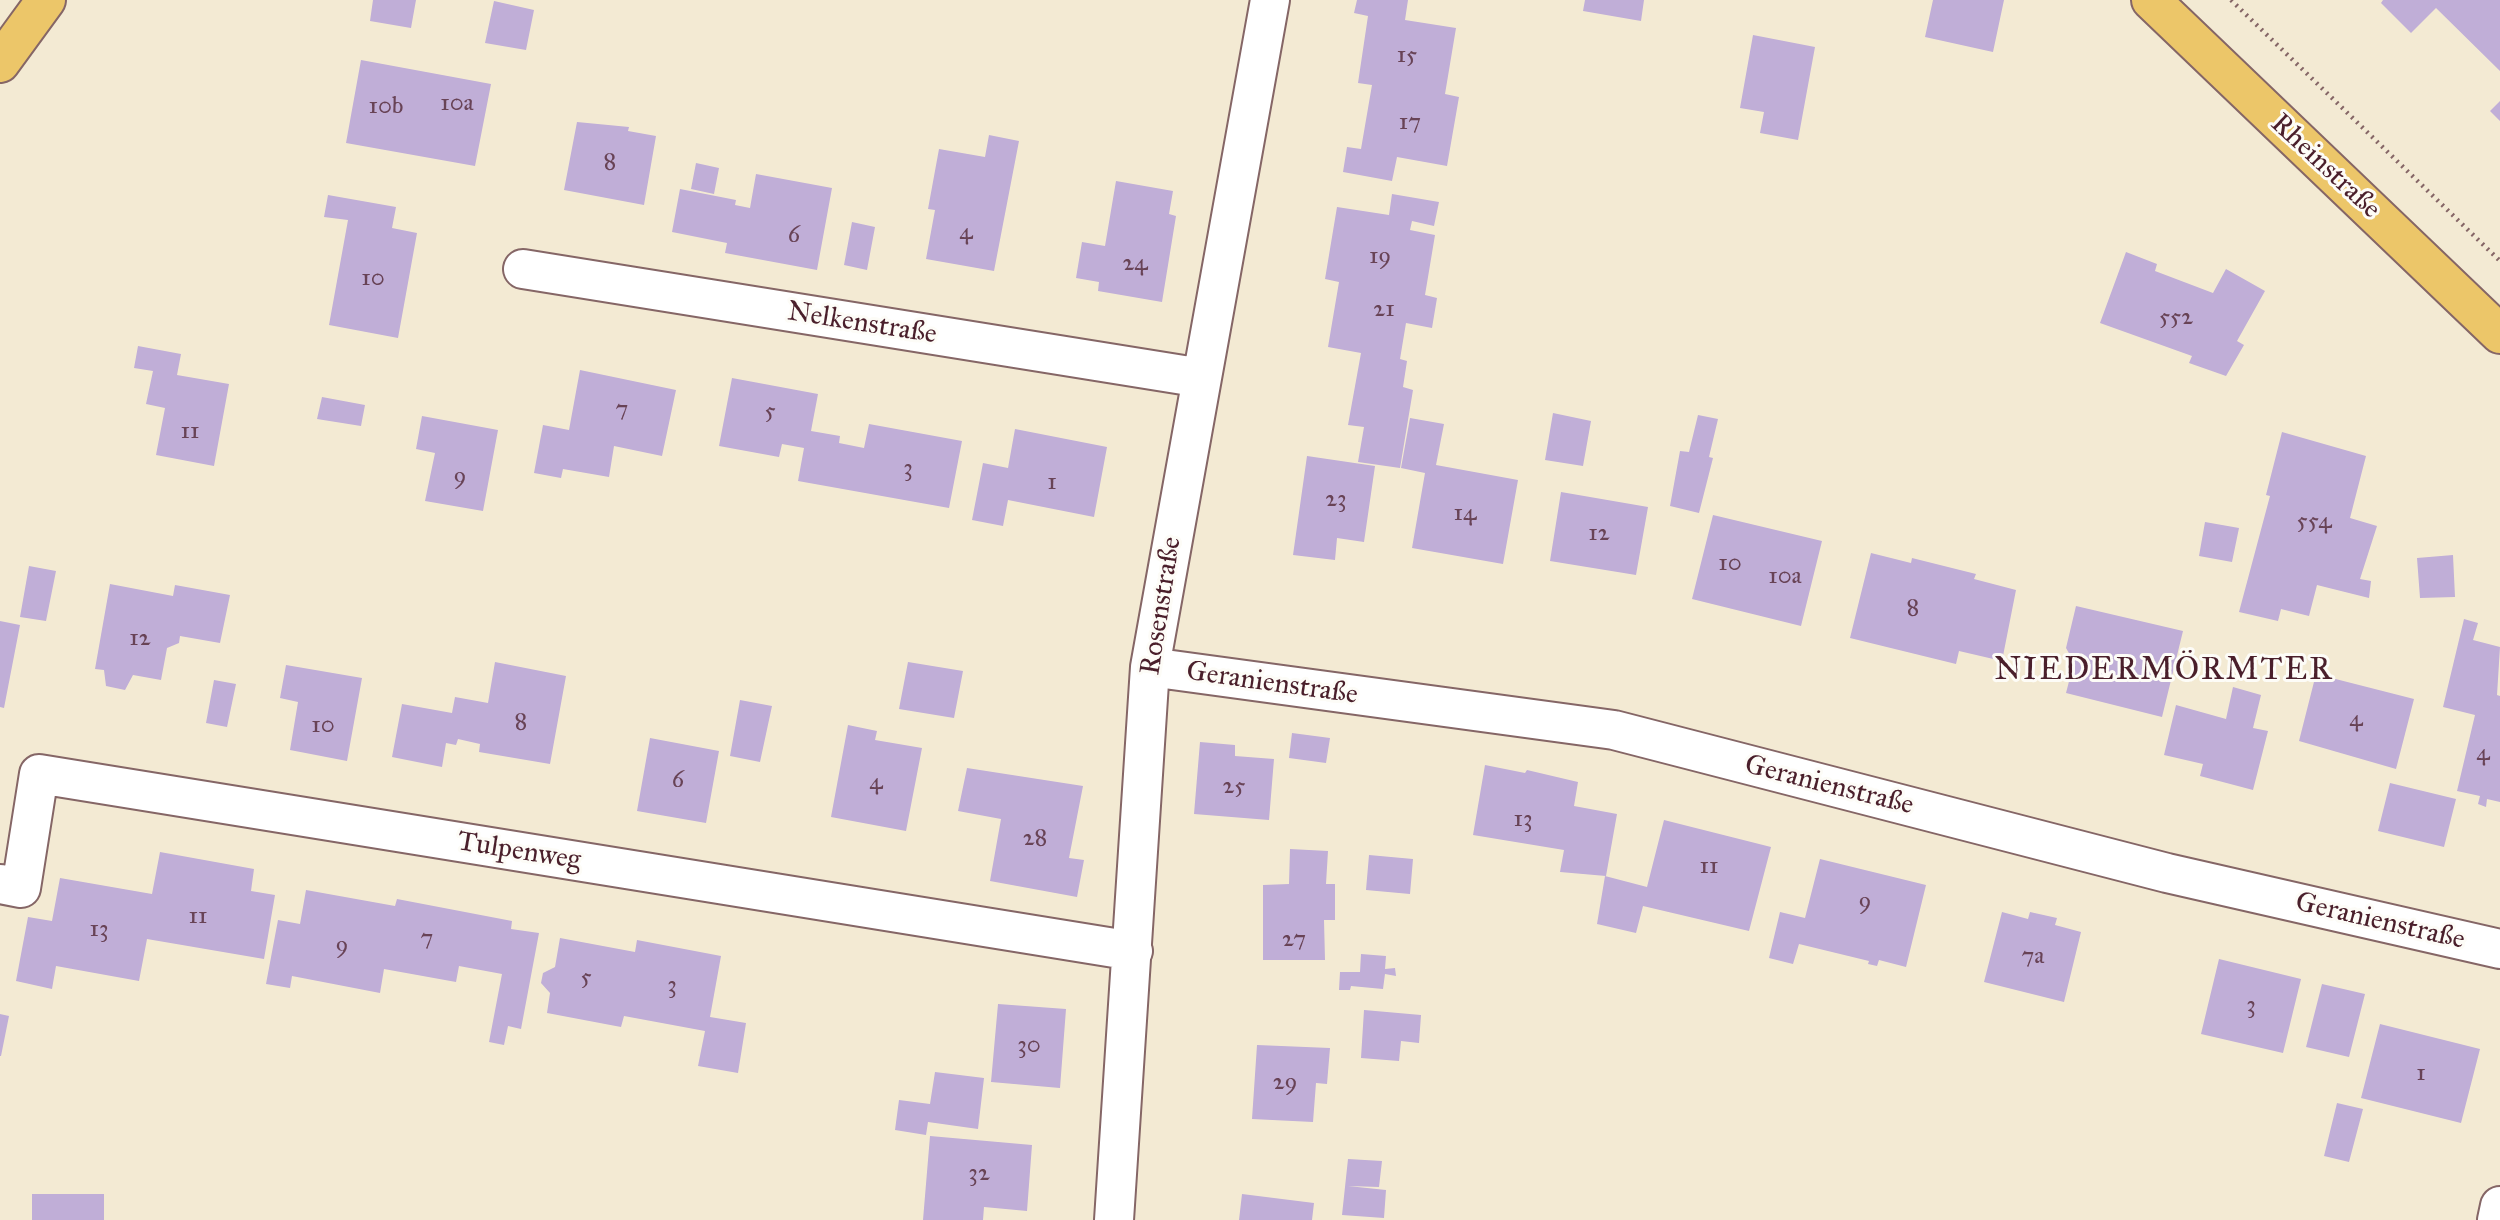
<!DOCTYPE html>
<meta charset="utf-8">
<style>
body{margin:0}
canvas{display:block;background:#f3ead3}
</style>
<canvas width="2500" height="1220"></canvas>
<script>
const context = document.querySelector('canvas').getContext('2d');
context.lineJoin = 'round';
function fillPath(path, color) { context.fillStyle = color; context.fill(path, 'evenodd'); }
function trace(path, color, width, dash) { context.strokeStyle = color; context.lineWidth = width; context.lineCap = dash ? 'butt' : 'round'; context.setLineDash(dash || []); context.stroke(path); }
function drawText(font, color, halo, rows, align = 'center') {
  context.font = font + ' "IM FELL Great Primer",serif'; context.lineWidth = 6; context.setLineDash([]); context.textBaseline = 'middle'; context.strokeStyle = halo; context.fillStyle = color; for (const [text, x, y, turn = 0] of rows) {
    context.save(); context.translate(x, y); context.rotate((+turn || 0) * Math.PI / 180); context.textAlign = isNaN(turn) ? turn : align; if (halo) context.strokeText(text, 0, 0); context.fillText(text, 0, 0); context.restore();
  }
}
const building = new Path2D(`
 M 373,0 L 416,0 L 411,28 L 370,21 Z
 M 1357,0 L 1408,0 L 1405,20 L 1456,28 L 1445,94 L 1459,97 L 1447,166 L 1397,157 L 1392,181 L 1343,172 L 1347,147 L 1361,149 L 1372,85 L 1358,83 L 1368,16 L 1354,13 Z
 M 1585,0 L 1644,0 L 1641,21 L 1583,11 Z
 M 1933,0 L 2004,0 L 1993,52 L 1925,37 Z
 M 2383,0 L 2500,0 L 2500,71 L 2436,8 L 2411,33 L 2381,3 Z
 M 494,1 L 534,10 L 526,50 L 485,43 Z
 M 1753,35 L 1815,47 L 1798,140 L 1760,133 L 1764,112 L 1740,108 Z
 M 361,60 L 491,84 L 475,166 L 346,143 Z
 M 2500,101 L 2500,121 L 2490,111 Z
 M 577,122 L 629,127 L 628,131 L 656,136 L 644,205 L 564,190 Z
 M 989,135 L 1019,141 L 994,271 L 926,259 L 935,210 L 928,209 L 939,149 L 985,157 Z
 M 696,163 L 719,168 L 714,194 L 691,189 Z
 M 756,174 L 832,188 L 817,270 L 725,253 L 727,243 L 672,232 L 680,189 L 736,200 L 735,205 L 750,208 Z
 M 1116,181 L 1173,191 L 1169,214 L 1176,216 L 1162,302 L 1098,291 L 1099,282 L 1076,278 L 1082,242 L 1105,246 Z
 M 1392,194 L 1439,202 L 1434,226 L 1412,221 L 1410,230 L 1435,235 L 1425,295 L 1437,298 L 1432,328 L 1406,323 L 1400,359 L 1407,361 L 1403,387 L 1413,390 L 1400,468 L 1358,462 L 1364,427 L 1348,425 L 1361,353 L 1328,347 L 1339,282 L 1325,279 L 1337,207 L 1389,215 Z
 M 328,195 L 396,207 L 392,228 L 417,233 L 398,338 L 329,325 L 348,220 L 324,217 Z
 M 852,222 L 875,227 L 867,270 L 844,265 Z
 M 2126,252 L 2157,264 L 2155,271 L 2213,293 L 2226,269 L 2265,291 L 2237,341 L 2244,345 L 2226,376 L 2189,363 L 2192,356 L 2100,323 Z
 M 138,346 L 181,354 L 177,375 L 229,384 L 214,466 L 156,455 L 165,408 L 146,404 L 153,371 L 134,368 Z
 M 580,370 L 676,390 L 662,456 L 614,446 L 609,477 L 563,469 L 561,478 L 534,473 L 543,425 L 569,430 Z
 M 732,378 L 818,394 L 811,431 L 840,436 L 839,443 L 864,448 L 869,424 L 962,441 L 949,508 L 798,481 L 804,448 L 782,444 L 779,457 L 719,446 Z
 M 322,397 L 365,405 L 361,426 L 317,419 Z
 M 1553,413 L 1591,421 L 1583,466 L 1545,460 Z
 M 1698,415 L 1718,419 L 1709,457 L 1713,458 L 1699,513 L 1670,506 L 1680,451 L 1689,452 Z
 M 422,416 L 498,430 L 483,511 L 425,501 L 435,453 L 416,449 Z
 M 1410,418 L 1444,424 L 1436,465 L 1518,480 L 1503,564 L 1412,548 L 1425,473 L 1401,468 Z
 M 1015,429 L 1107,447 L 1094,517 L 1008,500 L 1003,526 L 972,520 L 983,463 L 1008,468 Z
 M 2282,432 L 2366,456 L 2350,518 L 2377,526 L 2360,579 L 2371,581 L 2369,598 L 2317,585 L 2309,616 L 2281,609 L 2278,621 L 2239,612 L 2270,496 L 2266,495 Z
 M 1307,456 L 1375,466 L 1364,542 L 1337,538 L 1335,560 L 1293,555 Z
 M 1561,492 L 1648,507 L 1636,575 L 1550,561 Z
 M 1713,515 L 1822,541 L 1801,626 L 1692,599 Z
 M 2205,522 L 2239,528 L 2232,562 L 2199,556 Z
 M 1871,553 L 1911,563 L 1912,558 L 1976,574 L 1974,579 L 2016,590 L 2002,661 L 1959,651 L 1956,664 L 1850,638 Z
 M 2453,555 L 2455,597 L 2420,598 L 2417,558 Z
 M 29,566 L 56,571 L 46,621 L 20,617 Z
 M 110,584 L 173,596 L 175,585 L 230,595 L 220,643 L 180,636 L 179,643 L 167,648 L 161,680 L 133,675 L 125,690 L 106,686 L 104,670 L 95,669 Z
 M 2076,606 L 2183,631 L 2162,717 L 2066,693 L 2074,662 L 2066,648 Z
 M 2464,619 L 2478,623 L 2473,640 L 2500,647 L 2497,695 L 2500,696 L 2500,802 L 2487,799 L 2486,807 L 2478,804 L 2480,796 L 2457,791 L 2475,715 L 2443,707 Z
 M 0,621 L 20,625 L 4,708 L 0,707 Z
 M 495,662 L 566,676 L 550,764 L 479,752 L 480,744 L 458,739 L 456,745 L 446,743 L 442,767 L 392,757 L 402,704 L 452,713 L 455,697 L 488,703 Z
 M 908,662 L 963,671 L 954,718 L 899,709 Z
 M 286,665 L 362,678 L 347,761 L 290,750 L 298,702 L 280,698 Z
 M 2316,674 L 2414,699 L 2396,769 L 2299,741 Z
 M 214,680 L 236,684 L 227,727 L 206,723 Z
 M 2233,687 L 2261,695 L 2253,728 L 2268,731 L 2253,790 L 2200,776 L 2203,764 L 2164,755 L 2176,705 L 2226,719 Z
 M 740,700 L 772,706 L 760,762 L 730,756 Z
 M 848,725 L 877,731 L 875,740 L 922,748 L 906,831 L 831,817 Z
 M 1292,733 L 1330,738 L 1326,763 L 1289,758 Z
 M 650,738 L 719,751 L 706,823 L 637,811 Z
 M 1200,742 L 1235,745 L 1235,756 L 1274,759 L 1269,820 L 1194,814 Z
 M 1485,765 L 1525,773 L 1527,770 L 1578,782 L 1574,806 L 1617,814 L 1606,876 L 1560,872 L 1564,850 L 1473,835 Z
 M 967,768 L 1083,786 L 1069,858 L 1084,860 L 1077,897 L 990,881 L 1001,819 L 958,811 Z
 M 2390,783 L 2456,799 L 2444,847 L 2378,831 Z
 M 1664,820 L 1771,847 L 1749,931 L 1643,906 L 1636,933 L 1597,924 L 1605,876 L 1647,887 Z
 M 1290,849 L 1328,851 L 1326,884 L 1335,884 L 1335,920 L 1324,920 L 1325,960 L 1263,960 L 1263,885 L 1289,884 Z
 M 160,852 L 254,869 L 251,891 L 275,895 L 264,959 L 147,939 L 139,981 L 56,966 L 52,989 L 16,981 L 28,917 L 52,921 L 60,878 L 152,894 Z
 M 1369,855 L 1413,859 L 1410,894 L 1366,890 Z
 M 1820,859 L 1926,885 L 1906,967 L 1879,960 L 1877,966 L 1868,964 L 1869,961 L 1799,944 L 1793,964 L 1769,958 L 1780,912 L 1805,918 Z
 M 306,890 L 395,906 L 397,899 L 512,921 L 511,929 L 539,933 L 521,1029 L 508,1026 L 504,1045 L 489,1042 L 502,974 L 459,966 L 456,982 L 384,969 L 380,993 L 292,976 L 290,988 L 266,984 L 278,920 L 300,924 Z
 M 2002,912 L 2028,919 L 2030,912 L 2057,918 L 2055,925 L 2081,932 L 2064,1002 L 1984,982 Z
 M 560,938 L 635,952 L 637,940 L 721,956 L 710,1017 L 746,1023 L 738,1073 L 698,1066 L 705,1031 L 624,1016 L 621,1027 L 547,1013 L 550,993 L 541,983 L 543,973 L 555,967 Z
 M 1361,954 L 1386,956 L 1385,969 L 1395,968 L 1396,976 L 1385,974 L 1383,989 L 1351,986 L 1350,990 L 1339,990 L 1340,972 L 1360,972 Z
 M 2219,959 L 2301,979 L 2283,1053 L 2201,1034 Z
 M 2322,984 L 2365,994 L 2349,1057 L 2306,1047 Z
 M 998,1004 L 1066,1009 L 1060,1088 L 991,1082 Z
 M 1364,1010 L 1421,1015 L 1419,1043 L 1401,1041 L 1399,1061 L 1361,1058 Z
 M 0,1014 L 9,1016 L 1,1056 L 0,1056 Z
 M 2380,1024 L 2480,1049 L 2461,1123 L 2361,1098 Z
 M 1257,1045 L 1330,1048 L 1327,1084 L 1316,1083 L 1313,1122 L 1252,1119 Z
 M 935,1072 L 984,1078 L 978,1129 L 928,1122 L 926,1135 L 895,1130 L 899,1100 L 930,1104 Z
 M 2337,1103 L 2363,1109 L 2349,1162 L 2324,1156 Z
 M 930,1136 L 1032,1145 L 1027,1211 L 984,1207 L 983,1220 L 923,1220 Z
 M 1348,1159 L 1382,1161 L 1379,1187 L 1348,1186 L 1386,1190 L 1384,1218 L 1342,1215 Z
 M 32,1194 L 104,1194 L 104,1220 L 32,1220 Z
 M 1242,1194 L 1314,1203 L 1312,1220 L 1239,1220 Z`);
const path = new Path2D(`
 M 2231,0 L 2500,261`);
const minor = new Path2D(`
 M 523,269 L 1202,378
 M 1150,667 L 1614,730 L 2167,873 L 2500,949
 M 0,884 L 21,888 L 39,774 L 1133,951
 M 1114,1220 L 1150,667 L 1270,0
 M 2497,1220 L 2500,1206`);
const major = new Path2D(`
 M 2151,0 L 2500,334
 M 0,63 L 46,0`);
const numberNames = [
 ["15",1407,56],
 ["10a",457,104],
 ["10b",386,107],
 ["17",1410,123],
 ["8",610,163],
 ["4",966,233],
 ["6",794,236],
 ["19",1380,257],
 ["24",1135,264],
 ["10",373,279],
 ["21",1384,310],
 ["552",2176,318],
 ["7",622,410],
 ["5",770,412],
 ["11",190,432],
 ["3",908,469],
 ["9",460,477],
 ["1",1052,483],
 ["23",1336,500],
 ["14",1465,514],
 ["554",2314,522],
 ["12",1599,534],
 ["10",1730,564],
 ["10a",1785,577],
 ["8",1913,609],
 ["12",140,639],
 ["4",2356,720],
 ["8",521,723],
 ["10",323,726],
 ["4",2483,754],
 ["6",678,781],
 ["4",876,783],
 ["25",1234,787],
 ["13",1523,820],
 ["28",1035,839],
 ["11",1709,867],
 ["9",1865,902],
 ["11",198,917],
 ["13",99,930],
 ["7",427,939],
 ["27",1294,940],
 ["9",342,946],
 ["7a",2033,957],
 ["5",586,978],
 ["3",672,986],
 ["3",2251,1006],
 ["30",1029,1046],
 ["1",2421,1074],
 ["29",1285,1083],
 ["32",979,1174]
];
const streetNames = [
 ["Rheinstraße",2325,167,43],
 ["Nelkenstraße",862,324,9],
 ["Rosenstraße",1162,606,-81],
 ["Geranienstraße",1272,684,8],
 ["Geranienstraße",1829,786,14],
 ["Tulpenweg",519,852,9],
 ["Geranienstraße",2380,922,13]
];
const quarterNames = [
 ["NIEDERMÖRMTER",2164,671]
];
fillPath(building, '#c0aed7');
trace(minor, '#856666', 42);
trace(major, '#856666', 42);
trace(path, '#856666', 4.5, [2, 5]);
trace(minor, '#fff', 38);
trace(major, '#ecc669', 38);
drawText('24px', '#684356', null, numberNames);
drawText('28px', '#4a1f2b', '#fdfcf7', streetNames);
context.letterSpacing = '2px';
drawText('32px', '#4a1f2b', '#fdfcf7', quarterNames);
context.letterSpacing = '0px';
</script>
